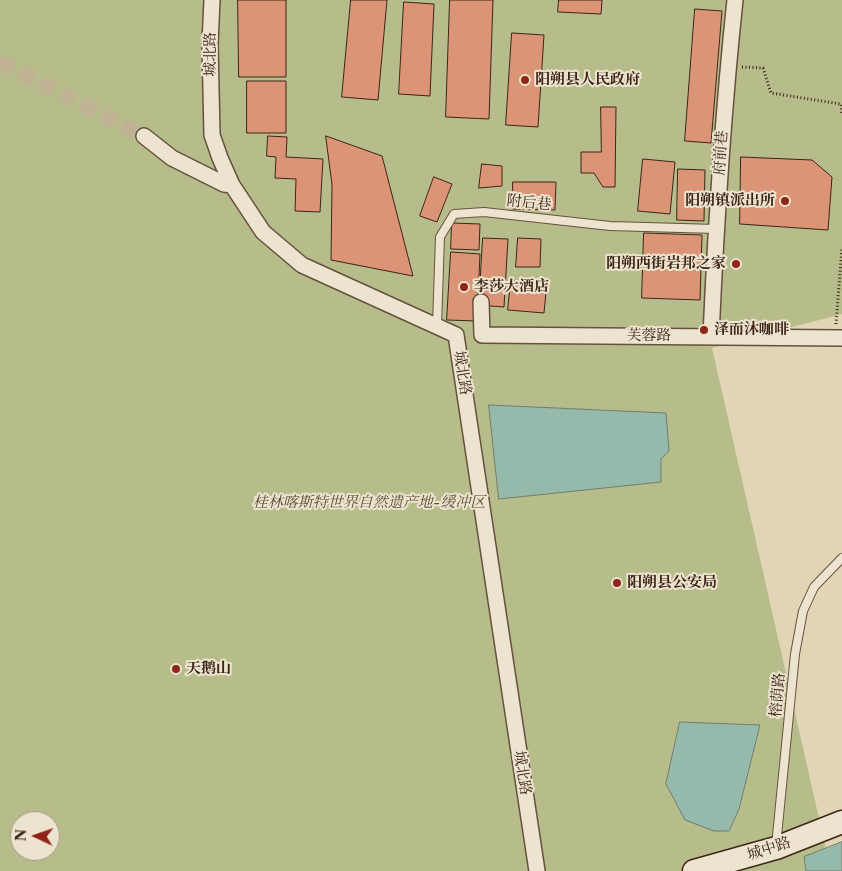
<!DOCTYPE html>
<meta charset="utf-8">
<style>
body{margin:0}
#map{position:relative;width:842px;height:871px;overflow:hidden;background:#e2d5b5;font-family:"Libre Caslon Text",serif}
canvas{display:block}
.north{position:absolute;left:10px;top:811px;width:50px;height:50px;box-sizing:border-box;background:#ece4cf;border:1px solid #a69885;border-radius:50%;rotate:273deg;font-size:14px;font-weight:700;line-height:20px;text-align:center;color:#3e2516}
.north::after{content:'';display:block;margin:auto;width:18px;height:22px;background:#8f2418;clip-path:polygon(50% 0,100% 100%,50% 72%,0 100%)}
</style>
<div id="map">
<canvas width="842" height="871"></canvas>
<div class="north">N</div>
</div>
<script>
const context = document.querySelector('canvas').getContext('2d');
context.lineJoin = 'round';
function fillPath(path, color) { context.fillStyle = color; context.fill(path, 'evenodd'); }
function trace(path, color, width, dash) { context.strokeStyle = color; context.lineWidth = width; context.lineCap = dash ? 'butt' : 'round'; context.setLineDash(dash || []); context.stroke(path); }
function drawText(font, color, halo, rows, align = 'center') {
  context.font = font + ' "Libre Caslon Text","Noto Serif SC",serif'; context.lineWidth = 4; context.setLineDash([]); context.textBaseline = 'middle'; context.strokeStyle = halo; context.fillStyle = color; for (const [text, x, y, turn = 0] of rows) {
    context.save(); context.translate(x, y); context.rotate((+turn || 0) * Math.PI / 180); context.textAlign = isNaN(turn) ? turn : align; if (halo) context.strokeText(text, 0, 0); context.fillText(text, 0, 0); context.restore();
  }
}
const green = new Path2D(`
 M 0,0 L 842,0 L 842,314 L 712,348 L 831,871 L 0,871 ZM 20,821 L 50,821 L 50,851 L 20,851 Z`);
const water = new Path2D(`
 M 489,405 L 666,413 L 669,451 L 661,459 L 661,482 L 499,499 Z
 M 680,722 L 760,725 L 739,809 L 729,831 L 714,831 L 685,820 L 666,784 Z
 M 842,842 L 842,871 L 806,871 L 804,857 Z`);
const building = new Path2D(`
 M 238,0 L 286,0 L 286,77 L 239,77 Z
 M 351,0 L 387,0 L 378,100 L 342,97 Z
 M 450,0 L 493,0 L 489,119 L 446,117 Z
 M 559,0 L 602,0 L 601,14 L 558,12 Z
 M 404,2 L 434,4 L 430,96 L 399,94 Z
 M 695,9 L 722,11 L 711,143 L 685,141 Z
 M 512,33 L 544,35 L 538,127 L 506,125 Z
 M 247,81 L 286,81 L 286,133 L 247,133 Z
 M 601,107 L 616,107 L 615,187 L 603,187 L 594,173 L 581,173 L 581,152 L 601,152 Z
 M 268,136 L 287,137 L 286,157 L 323,159 L 320,212 L 295,211 L 296,179 L 275,178 L 276,157 L 267,156 Z
 M 326,136 L 382,156 L 413,276 L 331,260 L 332,185 Z
 M 741,157 L 812,160 L 832,177 L 828,230 L 740,224 Z
 M 643,159 L 675,162 L 670,214 L 638,211 Z
 M 482,164 L 502,166 L 502,186 L 479,188 Z
 M 678,169 L 705,170 L 704,221 L 677,220 Z
 M 434,177 L 452,184 L 437,222 L 420,216 Z
 M 513,182 L 556,182 L 555,210 L 513,209 Z
 M 452,223 L 480,224 L 479,250 L 451,249 Z
 M 644,233 L 702,235 L 700,300 L 642,298 Z
 M 483,238 L 508,239 L 504,307 L 479,305 Z
 M 518,238 L 541,239 L 540,267 L 516,267 Z
 M 451,252 L 480,254 L 477,321 L 447,320 Z
 M 511,280 L 547,282 L 544,313 L 508,310 Z`);
const streetTunnel = new Path2D(`
 M 0,62 L 144,136`);
const path = new Path2D(`
 M 742,67 L 763,68 L 771,93 L 841,104 L 842,115
 M 836,324 L 842,248`);
const lane = new Path2D(`
 M 437,325 L 440,237 L 454,214 L 484,212 L 610,226 L 716,229
 M 776,846 L 795,654 L 803,611 L 814,587 L 842,558`);
const street = new Path2D(`
 M 212,0 L 210,44 L 212,135 L 220,158 L 232,185 L 263,232 L 302,265 L 456,335 L 537,871
 M 144,136 L 172,158 L 224,184 L 232,185
 M 481,302 L 482,335 L 842,338
 M 711,336 C 716,224 723,112 735,0`);
const secondary = new Path2D(`
 M 694,871 L 776,848 L 842,822`);
const markers = [
 [525,80,5,"#8f2418"],
 [785,201,5,"#8f2418"],
 [736,264,5,"#8f2418"],
 [464,287,5,"#8f2418"],
 [704,330,5,"#8f2418"],
 [617,583,5,"#8f2418"],
 [176,669,5,"#8f2418"]
];
const streetNames = [
 ["城北路",211,54,-90],
 ["府前巷",721,153,-86],
 ["附后巷",529,203,6],
 ["芙蓉路",649,336],
 ["城北路",462,373,81],
 ["榕荫路",778,695,-85],
 ["城北路",522,773,81],
 ["城中路",769,849,-18]
];
const poiNames = [
 ["阳朔县人民政府",535,80],
 ["阳朔镇派出所",775,201,"right"],
 ["阳朔西街岩邦之家",726,264,"right"],
 ["李莎大酒店",474,287],
 ["泽而沐咖啡",714,330],
 ["阳朔县公安局",627,583],
 ["天鹅山",186,669]
];
const parkNames = [
 ["桂林喀斯特世界自然遗产地-缓冲区",369,503]
];
fillPath(green, '#b7bc8b');
fillPath(water, '#95b9aa');
trace(water, '#727e6f', 1);
fillPath(building, '#dc9477');
trace(building, '#3e2516', 1);
trace(streetTunnel, '#c1b295', 15, [15, 8]);
trace(lane, '#67513e', 10);
trace(street, '#67513e', 18);
trace(secondary, '#3e2516', 25);
trace(path, '#3e2516', 3, [1, 2.5]);
trace(lane, '#ece4cf', 8);
trace(street, '#ece4cf', 15);
trace(secondary, '#ece4cf', 22);
for (const [x, y, r, color] of markers) { const dot = new Path2D(); dot.arc(x, y, r, 0, 2 * Math.PI); context.fillStyle = color; context.fill(dot); trace(dot, '#ece4cf', 2); }
drawText('15px', '#3e2516', '#ece4cf', streetNames);
drawText('bold 15px', '#3e2516', '#ece4cf', poiNames, 'left');
drawText('italic 15px', '#5c4b33', '#ece4cf', parkNames);
</script>
